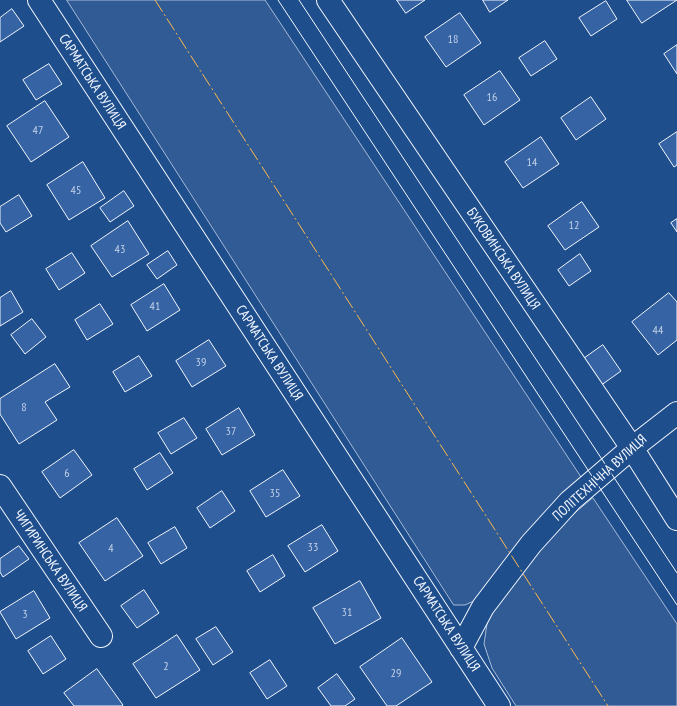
<!DOCTYPE html>
<meta charset="utf-8">
<style>
body{margin:0}
canvas{display:block;background:#1f4e8c}
</style>
<canvas width="677" height="706"></canvas>
<script>
const context = document.querySelector('canvas').getContext('2d');
context.lineJoin = 'round';
function fillPath(path, color) { context.fillStyle = color; context.fill(path, 'evenodd'); }
function trace(path, color, width, dash) { context.strokeStyle = color; context.lineWidth = width; context.lineCap = dash ? 'butt' : 'round'; context.setLineDash(dash || []); context.stroke(path); }
function drawText(font, color, halo, rows, align = 'center') {
  context.font = font + ' "PT Sans Narrow",sans-serif'; context.lineWidth = 3; context.setLineDash([]); context.textBaseline = 'middle'; context.strokeStyle = halo; context.fillStyle = color; for (const [text, x, y, turn = 0] of rows) {
    context.save(); context.translate(x, y); context.rotate((+turn || 0) * Math.PI / 180); context.textAlign = isNaN(turn) ? turn : align; if (halo) context.strokeText(text, 0, 0); context.fillText(text, 0, 0); context.restore();
  }
}
const built = new Path2D(`
 M 67,0 L 265,0 L 583,480 L 476,600 L 465,605 L 454,605 Z
 M 593,498 L 677,624 L 677,706 L 516,706 L 492,668 L 484,644 L 488,617 L 535,553 L 577,511 Z`);
const building = new Path2D(`
 M 397,0 L 425,0 L 406,13 Z
 M 483,0 L 508,0 L 490,12 Z
 M 627,0 L 677,0 L 642,23 Z
 M 606,1 L 617,19 L 591,36 L 579,18 Z
 M 12,9 L 24,26 L 0,42 L 0,18 Z
 M 460,13 L 481,43 L 446,67 L 425,37 Z
 M 545,41 L 557,59 L 531,76 L 519,58 Z
 M 677,45 L 677,74 L 664,54 Z
 M 49,64 L 62,84 L 36,100 L 23,80 Z
 M 500,71 L 520,100 L 484,125 L 464,95 Z
 M 591,97 L 606,119 L 576,140 L 561,118 Z
 M 45,101 L 69,137 L 31,162 L 7,126 Z
 M 677,132 L 677,165 L 674,167 L 659,144 Z
 M 541,137 L 559,164 L 523,188 L 505,162 Z
 M 83,162 L 105,198 L 69,220 L 47,185 Z
 M 124,191 L 134,206 L 110,222 L 100,208 Z
 M 19,195 L 32,216 L 6,232 L 0,223 L 0,207 Z
 M 582,202 L 599,227 L 565,250 L 548,226 Z
 M 677,219 L 677,232 L 671,223 Z
 M 128,221 L 149,254 L 112,277 L 91,246 Z
 M 168,251 L 177,265 L 157,279 L 147,265 Z
 M 72,253 L 85,273 L 59,290 L 46,269 Z
 M 580,254 L 591,271 L 569,286 L 558,270 Z
 M 164,284 L 180,310 L 147,331 L 131,305 Z
 M 11,291 L 23,312 L 0,326 L 0,298 Z
 M 669,293 L 677,302 L 677,340 L 658,355 L 632,322 Z
 M 100,304 L 113,324 L 87,340 L 75,320 Z
 M 32,319 L 46,337 L 25,354 L 11,335 Z
 M 209,340 L 226,366 L 192,387 L 176,361 Z
 M 603,345 L 621,371 L 600,386 L 582,360 Z
 M 139,356 L 152,376 L 125,392 L 113,372 Z
 M 55,364 L 70,387 L 45,402 L 57,420 L 19,444 L 0,414 L 0,399 Z
 M 239,408 L 255,435 L 222,455 L 206,429 Z
 M 184,418 L 197,438 L 171,454 L 158,433 Z
 M 74,450 L 92,475 L 60,498 L 42,472 Z
 M 160,453 L 173,473 L 147,490 L 134,469 Z
 M 283,470 L 300,496 L 266,517 L 250,491 Z
 M 222,491 L 235,511 L 210,528 L 197,508 Z
 M 117,518 L 143,556 L 105,581 L 79,543 Z
 M 322,525 L 338,551 L 305,572 L 288,546 Z
 M 175,527 L 187,548 L 161,564 L 148,543 Z
 M 19,546 L 29,559 L 3,577 L 0,572 L 0,559 Z
 M 273,555 L 285,576 L 260,592 L 247,571 Z
 M 360,581 L 381,618 L 335,644 L 313,608 Z
 M 144,590 L 159,613 L 137,628 L 121,606 Z
 M 34,591 L 50,618 L 16,639 L 0,612 Z
 M 216,627 L 233,652 L 213,665 L 196,639 Z
 M 177,635 L 200,670 L 156,698 L 133,664 Z
 M 51,636 L 66,659 L 43,674 L 28,651 Z
 M 402,638 L 432,682 L 396,706 L 387,706 L 360,667 Z
 M 270,660 L 287,686 L 267,699 L 250,673 Z
 M 97,669 L 123,705 L 122,706 L 74,706 L 64,693 Z
 M 337,674 L 355,699 L 345,706 L 331,706 L 318,688 Z`);
const minor = new Path2D(`
 M 39,0 L 499,706
 M 328,0 L 632,448 L 677,519
 M 0,486 L 101,636
 M 461,648 L 483,607 L 531,544 L 570,501 L 632,448 L 677,413`);
const tram = new Path2D(`
 M 278,0 L 677,605
 M 299,0 L 677,573`);
const power = new Path2D(`
 M 155,0 L 608,706`);
const numberNames = [
 ["18",453,40],
 ["16",492,98],
 ["47",38,131],
 ["14",532,163],
 ["45",76,191],
 ["12",574,226],
 ["43",120,250],
 ["41",155,307],
 ["44",658,331],
 ["39",201,363],
 ["8",24,408],
 ["37",231,432],
 ["6",67,474],
 ["35",275,494],
 ["33",313,548],
 ["4",111,549],
 ["31",347,613],
 ["3",25,615],
 ["2",166,667],
 ["29",396,674]
];
const streetNames = [
 ["САРМАТСЬКА ВУЛИЦЯ",92,82,57],
 ["БУКОВИНСЬКА ВУЛИЦЯ",503,259,56],
 ["САРМАТСЬКА ВУЛИЦЯ",269,353,57],
 ["ПОЛІТЕХНІЧНА ВУЛИЦЯ",600,478,-42],
 ["ЧИГИРИНСЬКА ВУЛИЦЯ",50,561,56],
 ["САРМАТСЬКА ВУЛИЦЯ",446,624,57]
];
fillPath(built, '#305b95');
trace(built, '#a8bbd7', 1);
fillPath(building, '#3563a3');
trace(building, '#f2f6ff', 1);
trace(minor, '#f2f6ff', 24);
trace(minor, '#1f4e8c', 22);
trace(tram, '#f2f6ff', 1);
trace(power, '#ffb74d', 1, [14, 3, 2, 3]);
drawText('12px', '#c3d1e8', null, numberNames);
drawText('14px', '#f2f6ff', '#1f4e8c', streetNames);
</script>
